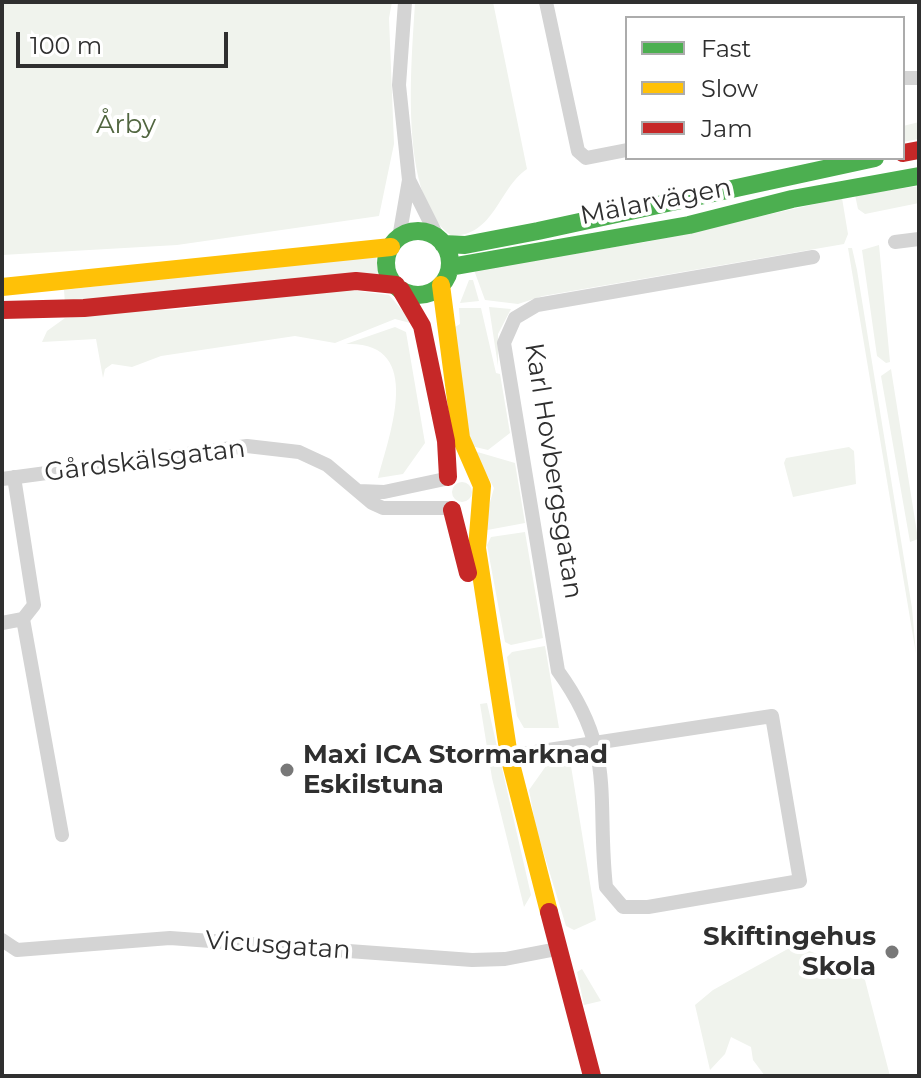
<!DOCTYPE html>
<meta charset="utf-8">
<style>
body{margin:0}
#map{position:relative;width:921px;height:1078px;overflow:hidden;background:#fff;font-family:Montserrat,sans-serif}
canvas{display:block}
.frame{position:absolute;inset:0;border:4px solid #2f2f2f;pointer-events:none}
.legend{position:absolute;left:625px;top:16px;width:280px;height:144px;box-sizing:border-box;background:#fff;border:2px solid #acacac;margin:0;padding:10px 14px;list-style:none;font-size:24px;color:#2f2f2f}
.legend li{display:flex;align-items:center;gap:16px;height:40px}
.legend b{width:40px;border:2px solid #acacac}
.scale{position:absolute;left:16px;top:32px;width:212px;height:36px;box-sizing:border-box;border:4px solid #2f2f2f;border-top:0;padding-left:10px;font-size:24px;line-height:28px;white-space:nowrap;color:#2f2f2f;-webkit-text-stroke:6px #fff;paint-order:stroke}
</style>
<div id="map">
<canvas width="921" height="1078"></canvas>
<div class="frame"></div>
<ul class="legend">
<li><b style="height:10px;background:#4caf50"></b>Fast</li>
<li><b style="height:10px;background:#ffc107"></b>Slow</li>
<li><b style="height:10px;background:#c62828"></b>Jam</li>
</ul>
<div class="scale">100 m</div>
</div>
<script>
const context = document.querySelector('canvas').getContext('2d');
context.lineJoin = 'round';
function fillPath(path, color) { context.fillStyle = color; context.fill(path, 'evenodd'); }
function trace(path, color, width, dash) { context.strokeStyle = color; context.lineWidth = width; context.lineCap = dash ? 'butt' : 'round'; context.setLineDash(dash || []); context.stroke(path); }
function drawText(font, color, halo, rows, align = 'center') {
  context.font = font + ' Montserrat,sans-serif'; context.lineWidth = 8; context.setLineDash([]); context.textBaseline = 'middle'; context.strokeStyle = halo; context.fillStyle = color; for (const [text, x, y, turn = 0] of rows) {
    context.save(); context.translate(x, y); context.rotate((+turn || 0) * Math.PI / 180); context.textAlign = isNaN(turn) ? turn : align; if (halo) context.strokeText(text, 0, 0); context.fillText(text, 0, 0); context.restore();
  }
}
const green = new Path2D(`
 M 2,2 L 392,2 L 389,18 L 394,144 L 379,216 L 177,245 L 2,255 Z
 M 415,2 L 493,2 L 527,169 C 498,189 495,235 452,236 C 397,199 412,60 415,2 Z
 M 919,122 L 919,139 L 903,142 L 903,126 Z
 M 919,186 L 919,203 L 865,214 L 858,209 L 855,195 Z
 M 842,198 L 848,234 L 844,244 L 543,296 L 518,304 L 485,300 L 474,270 L 646,242 Z
 M 879,245 L 890,362 L 886,363 L 877,356 L 862,250 Z
 M 848,248 L 852,248 L 857,270 L 912,608 L 916,654 Z
 M 376,255 L 378,274 L 65,304 L 64,290 Z
 M 469,280 L 473,280 L 479,301 L 460,303 Z
 M 342,289 L 389,295 L 414,324 L 395,319 L 335,343 L 295,336 L 161,356 L 132,367 L 112,364 L 105,369 L 103,378 L 96,339 L 42,342 L 47,331 L 65,318 L 141,309 L 172,310 Z
 M 489,307 L 511,309 L 498,334 L 498,366 Z
 M 459,308 L 481,308 L 496,373 L 500,374 L 510,433 L 488,450 L 471,446 L 450,330 L 460,324 Z
 M 395,327 L 406,332 L 425,443 L 403,474 L 378,478 C 390,433 425,341 346,344 Z
 M 891,369 L 918,539 L 910,542 L 881,376 Z
 M 849,447 L 854,451 L 856,484 L 793,497 L 784,463 L 786,458 Z
 M 474,451 L 515,463 L 525,523 L 482,531 L 494,488 Z
 M452 492a10 10 0 1 1 20 0a10 10 0 1 1-20 0Z
 M 525,532 L 543,638 L 511,645 L 505,642 L 487,545 L 491,537 Z
 M 545,646 L 559,728 L 524,728 L 517,716 L 507,657 L 512,652 Z
 M 487,703 L 531,895 L 524,907 L 492,778 L 480,704 Z
 M 570,760 L 596,920 L 574,930 L 566,926 L 536,828 L 529,790 L 546,766 Z
 M 795,945 L 841,964 L 865,980 L 890,1076 L 765,1076 L 753,1060 L 751,1047 L 731,1037 L 725,1054 L 710,1070 L 695,1005 L 713,990 Z
 M 582,969 L 601,1001 L 584,1005 L 577,972 Z`);
const street = new Path2D(`
 M 546,2 L 578,151 L 586,158 L 627,150
 M 903,78 L 919,78
 M 409,180 L 439,240
 M 399,238 L 409,180 L 399,85 L 405,2
 M 895,242 L 919,239
 M 2,479 L 247,446 L 299,452 L 327,465 L 372,503 L 383,508 L 449,508
 M 359,491 L 384,492 L 445,479
 M 23,619 L 62,835
 M 2,623 L 23,619 L 34,605 L 14,477
 M 509,756 L 772,716 L 800,881 L 648,907 L 623,907 L 606,887 C 596,797 617,752 558,671 L 504,343 L 515,318 L 537,305 L 813,257
 M 2,940 L 17,950 L 170,938 L 472,960 L 505,959 L 557,949`);
const fast = new Path2D(`
 M386 263a32 32 0 1 1 64 0a32 32 0 1 1-64 0Z
 M 443,244 L 465,245 L 538,231 L 875,158
 M 450,267 L 689,225 L 792,199 L 919,176`);
const slow = new Path2D(`
 M 441,285 L 461,438 L 482,486 L 477,548 L 509,756 L 549,912
 M 2,287 L 391,247`);
const jam = new Path2D(`
 M 903,153 L 919,150
 M 401,290 L 422,326 L 446,441 L 448,477
 M 2,310 L 84,308 L 356,281 L 396,285
 M 452,510 L 468,573
 M 549,912 L 592,1076`);
const markers = [
 [287,770,8,"#787878"],
 [892,952,8,"#787878"]
];
const parkNames = [
 ["Årby",126,125]
];
const streetNames = [
 ["Mälarvägen",656,202,-11],
 ["Gårdskälsgatan",145,461,-7],
 ["Karl Hovbergsgatan",553,471,81],
 ["Vicusgatan",278,946,4]
];
const poiNames = [
 ["Maxi ICA Stormarknad",303,755],
 ["Eskilstuna",303,785],
 ["Skiftingehus",876,937,"right"],
 ["Skola",876,967,"right"]
];
fillPath(green, '#f0f3ed');
trace(street, '#d4d4d4', 14);
trace(fast, '#4caf50', 18);
trace(slow, '#ffc107', 18);
trace(jam, '#c62828', 18);
for (const [x, y, r, color] of markers) { const dot = new Path2D(); dot.arc(x, y, r, 0, 2 * Math.PI); context.fillStyle = color; context.fill(dot); trace(dot, '#fff', 3); }
drawText('26px', '#516640', '#fff', parkNames);
drawText('26px', '#2f2f2f', '#fff', streetNames);
drawText('bold 26px', '#2f2f2f', '#fff', poiNames, 'left');
</script>
